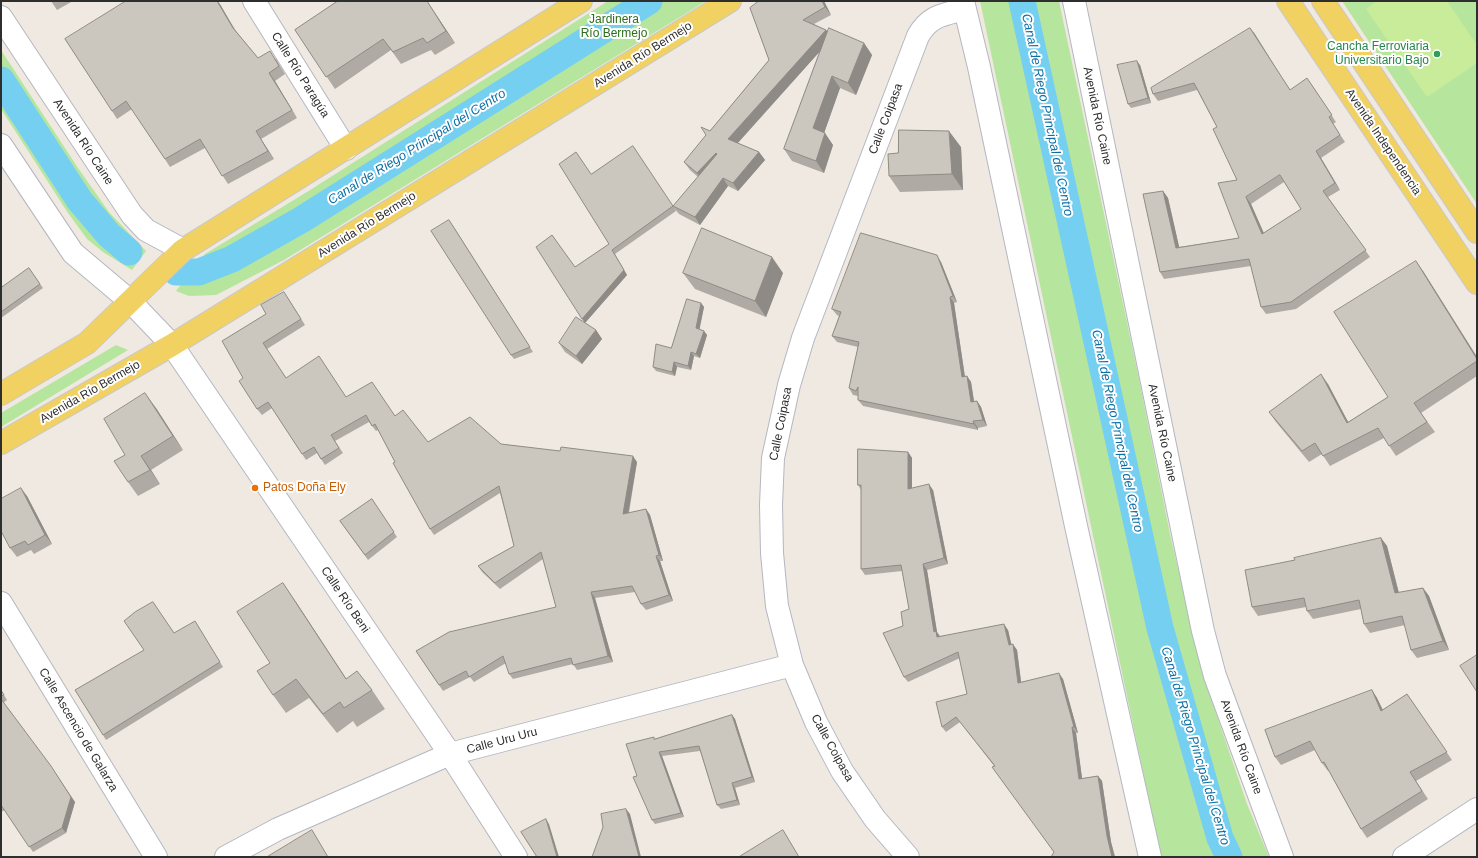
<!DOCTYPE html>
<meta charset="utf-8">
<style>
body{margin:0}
#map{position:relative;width:1478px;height:858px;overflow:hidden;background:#efe9e1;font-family:Arial,sans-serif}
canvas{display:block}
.frame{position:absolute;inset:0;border:2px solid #2e2e2e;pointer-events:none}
</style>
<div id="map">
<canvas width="1478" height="858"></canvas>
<div class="frame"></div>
</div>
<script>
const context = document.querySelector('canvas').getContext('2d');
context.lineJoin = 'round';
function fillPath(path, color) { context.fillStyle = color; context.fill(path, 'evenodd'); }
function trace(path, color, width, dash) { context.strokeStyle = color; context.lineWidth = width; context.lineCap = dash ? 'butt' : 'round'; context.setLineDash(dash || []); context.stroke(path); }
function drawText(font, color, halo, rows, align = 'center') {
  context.font = font + ' Arial,sans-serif'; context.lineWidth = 4; context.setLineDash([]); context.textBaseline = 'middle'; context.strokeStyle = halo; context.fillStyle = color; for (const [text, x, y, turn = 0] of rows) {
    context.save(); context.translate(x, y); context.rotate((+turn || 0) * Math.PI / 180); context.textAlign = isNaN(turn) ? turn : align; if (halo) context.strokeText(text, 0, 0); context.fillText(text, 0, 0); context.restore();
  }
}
const green = new Path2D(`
 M 608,1 L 706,1 L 284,260 L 216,295 L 189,296 L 176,291 L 205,254 L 307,192 Z
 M 980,1 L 1059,1 L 1139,379 L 1170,534 L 1202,672 L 1247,804 L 1269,857 L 1161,857 Z
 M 1342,1 L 1477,1 L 1477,204 Z
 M 1,50 L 78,168 L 109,212 L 146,251 L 132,270 L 103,252 L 87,239 L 68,213 L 1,109 Z
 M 116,345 L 128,350 L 1,427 L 1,413 Z`);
const pitch = new Path2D(`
 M 1377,1 L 1447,1 L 1477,45 L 1477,63 L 1427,97 L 1366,9 Z`);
const canal = new Path2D(`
 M 1022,1 L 1160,628 L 1220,838 L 1229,857
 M 1,80 L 80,201 L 109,235 L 129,252
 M 176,272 L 199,272 L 232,259 L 301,220 L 649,1`);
const minor = new Path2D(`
 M 254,1 L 346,149
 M 963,1 L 979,67 L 1076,526 L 1150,857
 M 1074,1 L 1203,631 L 1215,676 L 1282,857
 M 1,17 L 132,215 L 146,230 L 183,250
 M 1,145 L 73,253 L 130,301 L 172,345 L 450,754 L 516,857
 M 1,603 L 156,857
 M 226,857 L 278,829 L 450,754 L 792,665
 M 908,857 L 875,819 L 842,771 L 816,722 L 792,665 L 777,606 L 772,553 L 771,505 L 773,458 L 789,385 L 803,338 L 918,36 C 930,15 943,15 965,9
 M 1404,857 L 1477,809`);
const major = new Path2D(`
 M 1288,1 L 1477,283
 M 1323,1 L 1477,232
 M 1,394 L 87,343 L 183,250 L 581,1
 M 1,443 L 172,345 L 730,1`);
const wall = new Path2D(`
 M 51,1 L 73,1 L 57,10 Z
 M 126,1 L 218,1 L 236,31 L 258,58 L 276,59 L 285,74 L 275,81 L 297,118 L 261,139 L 274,159 L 228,184 L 205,148 L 170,167 L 132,109 L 117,119 L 112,111 Z
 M 338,1 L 427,1 L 455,43 L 435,55 L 431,50 L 401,64 L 391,50 L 335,89 L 295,30 Z
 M 824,1 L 831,15 L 814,24 L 828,31 L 864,43 L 872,55 L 856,95 L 840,88 L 824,133 L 833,145 L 824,173 L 792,161 L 784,149 L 820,51 L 738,143 L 759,152 L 765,160 L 738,191 L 728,186 L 700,225 L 679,214 L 674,208 L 676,211 L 615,254 L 627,275 L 585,323 L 575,267 L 609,244 L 591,174 L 673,206 L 698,177 L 690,170 L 684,162 L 769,60 L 750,8 Z
 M 1250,28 L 1290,90 L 1312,85 L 1336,122 L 1333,124 L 1345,142 L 1321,158 L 1340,190 L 1328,197 L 1370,257 L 1296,309 L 1266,314 L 1261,307 L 1251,266 L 1164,279 L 1160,272 L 1163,191 L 1168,198 L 1179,247 L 1239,238 L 1237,180 L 1217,127 L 1197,90 L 1158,101 L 1153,94 ZM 1284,182 L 1301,209 L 1264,233 L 1251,204 Z
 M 1140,65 L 1151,103 L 1131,108 L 1128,104 Z
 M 961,147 L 963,190 L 900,192 L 889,176 Z
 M 452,224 L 533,352 L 514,359 L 511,355 Z
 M 941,262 L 957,302 L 954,303 L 965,377 L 967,376 L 971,382 L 974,401 L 977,401 L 981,407 L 987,426 L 978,428 L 978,430 L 863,406 L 858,400 L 858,396 L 853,395 L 849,388 L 858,347 L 837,342 L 832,336 L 839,316 L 837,315 L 832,309 Z
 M 29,268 L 43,288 L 1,318 L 1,288 Z
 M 1423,271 L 1477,357 L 1477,376 L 1421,413 L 1435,432 L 1396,456 L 1384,438 L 1330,466 L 1322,454 L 1309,462 L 1276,422 L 1269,412 L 1328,384 L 1348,422 L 1388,397 Z
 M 683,273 L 783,273 L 766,317 L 695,289 Z
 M 288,298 L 305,325 L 267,349 L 286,378 L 346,397 L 395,416 L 428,442 L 501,444 L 637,462 L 629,513 L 646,509 L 650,515 L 663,561 L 660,561 L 673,601 L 646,610 L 641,604 L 635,592 L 595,598 L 613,662 L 577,670 L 573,664 L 513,679 L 509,674 L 506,663 L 474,682 L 470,677 L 443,691 L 416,651 L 556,607 L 543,559 L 500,589 L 482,572 L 478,566 L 514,546 L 500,493 L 434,535 L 430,529 L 395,462 L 378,430 L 376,431 L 369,422 L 335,441 L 343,453 L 325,465 L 317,453 L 306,460 L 272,408 L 262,415 L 257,409 L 243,378 L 266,314 Z
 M 701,303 L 704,307 L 699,329 L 704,331 L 707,335 L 700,358 L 694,356 L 691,370 L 677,367 L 675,376 L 656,371 L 653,367 L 671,348 Z
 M 596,330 L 602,339 L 582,364 L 565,352 L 559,343 Z
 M 156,408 L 183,450 L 151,470 L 160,484 L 138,496 L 128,482 L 125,455 Z
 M 908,452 L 912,458 L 912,488 L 933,490 L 948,564 L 927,570 L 937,632 L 940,636 L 1008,630 L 1011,644 L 1017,650 L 1021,682 L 1063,679 L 1078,733 L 1076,733 L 1082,779 L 1098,776 L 1102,781 L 1111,842 L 1115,857 L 1051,857 L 1054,852 L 994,766 L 960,722 L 946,732 L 942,727 L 967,694 L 960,658 L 908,682 L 904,677 L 903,626 L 909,609 L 902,571 L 865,575 L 861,569 L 861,490 L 858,485 Z
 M 27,496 L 52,544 L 34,554 L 31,550 L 17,557 L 10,548 Z
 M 372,499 L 397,537 L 368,560 L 340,521 Z
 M 1381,538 L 1387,546 L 1399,593 L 1423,588 L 1429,596 L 1449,650 L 1417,658 L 1411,650 L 1405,625 L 1370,633 L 1364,624 L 1361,609 L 1313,619 L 1307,611 L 1306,607 L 1258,616 L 1252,607 L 1295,560 Z
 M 296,602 L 346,679 L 372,690 L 385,709 L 357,727 L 353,721 L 337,733 L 309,698 L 286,713 L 273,695 L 270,663 Z
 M 198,626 L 223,667 L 106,740 L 103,735 L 174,633 Z
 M 1,690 L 7,700 L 3,703 L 75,802 L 66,833 L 33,852 L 5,810 L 1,812 Z
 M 1372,690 L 1377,698 L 1383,710 L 1407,694 L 1452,760 L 1416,781 L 1428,799 L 1367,838 L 1361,829 L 1329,771 L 1328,771 L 1322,763 L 1315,750 L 1281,765 L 1275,757 Z
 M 732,715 L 735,719 L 755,782 L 735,788 L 740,805 L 721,809 L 717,805 L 700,751 L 662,756 L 684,817 L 655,824 L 652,820 L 637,776 L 655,739 Z`);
const shadedWall = new Path2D(`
 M 217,1 L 220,4 L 238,36 L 233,28 Z
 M 427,1 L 455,43 L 446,31 Z
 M 822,1 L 824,1 L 831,15 L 825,7 Z
 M 1250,28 L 1255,34 L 1294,97 L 1290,90 Z
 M 826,30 L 832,38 L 734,147 L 728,139 Z
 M 864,43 L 872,55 L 856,95 L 848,83 Z
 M 1137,61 L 1140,65 L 1151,103 L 1148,98 Z
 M 269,73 L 275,81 L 297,118 L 292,110 Z
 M 832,76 L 840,88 L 822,139 L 813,128 Z
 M 256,131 L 261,139 L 274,159 L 268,151 Z
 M 949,131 L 961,147 L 963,190 L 952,174 Z
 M 825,133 L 833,145 L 824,173 L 816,161 Z
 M 1316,151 L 1321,158 L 1340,190 L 1335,183 Z
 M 759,152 L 765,160 L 738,191 L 733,183 Z
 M 716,153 L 722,161 L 703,181 L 697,173 Z
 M 723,178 L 728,186 L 700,225 L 695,217 Z
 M 1163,191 L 1168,198 L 1181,255 L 1176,248 Z
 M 1246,197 L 1251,204 L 1267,241 L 1262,234 Z
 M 612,250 L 627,275 L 585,323 L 582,319 Z
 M 937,255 L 941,262 L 957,302 L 953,296 Z
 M 772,257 L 783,273 L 766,317 L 755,301 Z
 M 1416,261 L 1423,271 L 1477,357 L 1477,359 Z
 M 950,297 L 954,303 L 966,384 L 962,377 Z
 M 701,303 L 704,307 L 699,332 L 696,328 Z
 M 596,330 L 602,339 L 582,364 L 576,356 Z
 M 704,331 L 707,335 L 700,358 L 696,354 Z
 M 691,352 L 694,356 L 691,370 L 688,366 Z
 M 674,362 L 677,367 L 675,376 L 672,372 Z
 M 1321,374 L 1328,384 L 1354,433 L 1347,423 Z
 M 967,376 L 971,382 L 975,408 L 971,402 Z
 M 145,393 L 156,408 L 183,450 L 173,436 Z
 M 977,401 L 981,407 L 987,426 L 983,420 Z
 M 973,421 L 978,428 L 978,430 L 974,424 Z
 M 908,452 L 912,458 L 912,495 L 908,489 Z
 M 141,456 L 151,470 L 160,484 L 150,470 Z
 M 633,456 L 637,462 L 627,520 L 623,514 Z
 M 929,484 L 933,490 L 948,564 L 944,558 Z
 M 21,488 L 27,496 L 52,544 L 45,535 Z
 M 646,509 L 650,515 L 663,561 L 659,555 Z
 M 1381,538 L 1387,546 L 1401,602 L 1395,593 Z
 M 656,556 L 660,561 L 673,601 L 669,595 Z
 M 923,564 L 927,570 L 937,632 L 940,637 L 941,642 L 934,632 Z
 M 283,583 L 296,602 L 359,698 L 346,679 Z
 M 1423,588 L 1429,596 L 1449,650 L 1443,641 Z
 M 591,592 L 595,598 L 613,662 L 608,656 Z
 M 1004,624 L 1008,630 L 1013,651 L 1009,645 Z
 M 1013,644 L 1017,650 L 1022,689 L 1018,683 Z
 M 1059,673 L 1063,679 L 1078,733 L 1074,727 Z
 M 1372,690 L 1377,698 L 1387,719 L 1381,711 Z
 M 732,715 L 735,719 L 755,782 L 752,777 Z
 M 1072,727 L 1076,733 L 1083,785 L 1079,779 Z
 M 659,752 L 662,756 L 684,817 L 681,813 Z
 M 54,771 L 75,802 L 66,833 L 62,828 Z
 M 1098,776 L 1102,781 L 1111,842 L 1115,857 L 1112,857 L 1107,836 Z
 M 732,783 L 735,788 L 740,805 L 737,800 Z
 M 626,809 L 630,814 L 641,857 L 639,857 Z
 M 546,819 L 549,824 L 559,857 L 557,857 Z`);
const building = new Path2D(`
 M 126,1 L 217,1 L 233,28 L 258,58 L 270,51 L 279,66 L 269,73 L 292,110 L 256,131 L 268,151 L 222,176 L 200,139 L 165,159 L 126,101 L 112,111 L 65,39 Z
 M 338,1 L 427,1 L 446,31 L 427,43 L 423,38 L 393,52 L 383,39 L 326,77 L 295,30 Z
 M 759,1 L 822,1 L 825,7 L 803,20 L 826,30 L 728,139 L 759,152 L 733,183 L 723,178 L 695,217 L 673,206 L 717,154 L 716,153 L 697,173 L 684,162 L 706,135 L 701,127 L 710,131 L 769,60 L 750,8 Z
 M 829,28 L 864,43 L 848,83 L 832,76 L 813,128 L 825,133 L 816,161 L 784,149 Z
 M 1250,28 L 1290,90 L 1307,78 L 1332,115 L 1329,117 L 1340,135 L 1316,151 L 1335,183 L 1323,191 L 1366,250 L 1291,302 L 1261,307 L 1249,259 L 1160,272 L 1143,194 L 1163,191 L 1176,248 L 1239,238 L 1218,183 L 1237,180 L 1213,129 L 1217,127 L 1194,83 L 1153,94 L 1151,88 ZM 1280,175 L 1301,209 L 1262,234 L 1246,197 Z
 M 1137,61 L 1148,98 L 1128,104 L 1117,65 Z
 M 899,130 L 949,131 L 952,174 L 889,176 L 888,154 L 898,153 Z
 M 633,146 L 673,206 L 612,250 L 624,270 L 582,319 L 536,247 L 552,235 L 575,267 L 609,244 L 559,164 L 576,152 L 591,174 Z
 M 449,220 L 530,347 L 511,355 L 431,231 Z
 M 702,228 L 772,257 L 755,301 L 683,273 Z
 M 861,233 L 937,255 L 953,296 L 950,297 L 962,377 L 967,376 L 971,402 L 977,401 L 983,420 L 973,421 L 974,424 L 858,400 L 858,387 L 856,391 L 849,388 L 859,342 L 832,336 L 841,312 L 832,309 Z
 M 1416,261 L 1477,359 L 1477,361 L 1414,403 L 1427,422 L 1389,446 L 1378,428 L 1323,456 L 1315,443 L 1302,451 L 1269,412 L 1321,374 L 1347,423 L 1388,397 L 1334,312 Z
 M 29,268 L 40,284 L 1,312 L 1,288 Z
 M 284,292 L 301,319 L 263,343 L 286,378 L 319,356 L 346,397 L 372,382 L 395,416 L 403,410 L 428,442 L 470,417 L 501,444 L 560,451 L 561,447 L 633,456 L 623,514 L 646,509 L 659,555 L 656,556 L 669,595 L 641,604 L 632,586 L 591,592 L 608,656 L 573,665 L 571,658 L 509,674 L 503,656 L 469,677 L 466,671 L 439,685 L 416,651 L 449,632 L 556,607 L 541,552 L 495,583 L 478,566 L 514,546 L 499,486 L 430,529 L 393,463 L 395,462 L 375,424 L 372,426 L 366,415 L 331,435 L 339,448 L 321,459 L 314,447 L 302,454 L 268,402 L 257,409 L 239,381 L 243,378 L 222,341 L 266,314 L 261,305 Z
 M 687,299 L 701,303 L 696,328 L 704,331 L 696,354 L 691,352 L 688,366 L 674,362 L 672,372 L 653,367 L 656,344 L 671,348 Z
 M 576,317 L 596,330 L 576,356 L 559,343 Z
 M 145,393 L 173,436 L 141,456 L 150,470 L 128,482 L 114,461 L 125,455 L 104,419 Z
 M 858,449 L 908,452 L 908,489 L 929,484 L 944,558 L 923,564 L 934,632 L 936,631 L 937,637 L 1004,624 L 1009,645 L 1013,644 L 1018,683 L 1059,673 L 1074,727 L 1072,727 L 1079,779 L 1098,776 L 1107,836 L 1112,857 L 1051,857 L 1054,852 L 992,767 L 995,766 L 956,717 L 942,727 L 936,702 L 967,694 L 958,652 L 904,677 L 883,633 L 903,626 L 901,612 L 909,609 L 901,565 L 861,569 L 861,485 L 858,485 Z
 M 21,488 L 45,535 L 28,545 L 25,541 L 10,548 L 1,531 L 1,499 Z
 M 372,499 L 394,532 L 365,555 L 340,521 Z
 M 1381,538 L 1395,593 L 1423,588 L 1443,641 L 1411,650 L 1402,616 L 1364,624 L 1359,600 L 1307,611 L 1304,598 L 1252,607 L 1245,570 L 1295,560 L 1294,558 Z
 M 283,583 L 346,679 L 357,671 L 372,690 L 344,708 L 340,702 L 323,714 L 296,679 L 273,695 L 257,671 L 270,663 L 237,612 Z
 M 153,602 L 174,633 L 195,621 L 220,662 L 103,735 L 75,690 L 144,650 L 124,621 L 135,612 Z
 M 1477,655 L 1477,692 L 1460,666 Z
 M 1,690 L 4,695 L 1,696 Z
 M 1372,690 L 1381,711 L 1407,694 L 1447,752 L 1410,772 L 1422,791 L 1361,829 L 1324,762 L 1322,763 L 1310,741 L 1275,757 L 1265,730 Z
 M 1,699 L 51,766 L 71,797 L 62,828 L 29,847 L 1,805 Z
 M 732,715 L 752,777 L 732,783 L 737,800 L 717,805 L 699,746 L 659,752 L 681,813 L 652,820 L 633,777 L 637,776 L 626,744 L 654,737 L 654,739 Z
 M 626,809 L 639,857 L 592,857 L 603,827 L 601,814 Z
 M 546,819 L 557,857 L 537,857 L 521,832 Z
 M 312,830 L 328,857 L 267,857 Z
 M 783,830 L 799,857 L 739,857 Z`);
const markers = [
 [1437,54,4,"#2e9e5b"],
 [255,488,4,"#e8710a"]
];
const parkNames = [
 ["Jardinera",614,20],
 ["Río Bermejo",614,34]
];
const leisureNames = [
 ["Cancha Ferroviaria",1429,47],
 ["Universitario Bajo",1429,61]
];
const streetNames = [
 ["Avenida Río Bermejo",643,55,-32],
 ["Calle Río Paragúa",300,75,58],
 ["Avenida Río Caine",1097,116,78],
 ["Calle Coipasa",886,119,-69],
 ["Avenida Río Caine",83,142,57],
 ["Avenida Independencia",1383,142,56],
 ["Avenida Río Bermejo",367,225,-32],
 ["Avenida Río Bermejo",90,392,-30],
 ["Calle Coipasa",781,424,-79],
 ["Avenida Río Caine",1162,433,78],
 ["Calle Río Beni",345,600,56],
 ["Calle Ascencio de Galarza",78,730,59],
 ["Calle Uru Uru",502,741,-15],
 ["Avenida Río Caine",1241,747,70],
 ["Calle Coipasa",832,748,61]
];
const foodNames = [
 ["Patos Doña Ely",263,488]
];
const waterNames = [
 ["Canal de Riego Principal del Centro",1047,115,78],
 ["Canal de Riego Principal del Centro",417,147,-32],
 ["Canal de Riego Principal del Centro",1117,431,78],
 ["Canal de Riego Principal del Centro",1195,746,73]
];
fillPath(green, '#b6e59e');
fillPath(pitch, '#c9ec9a');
trace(canal, '#75cff0', 27);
trace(minor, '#b4b7c1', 24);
trace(major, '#c9c9c9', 24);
trace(minor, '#fff', 22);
trace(major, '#f2d163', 22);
fillPath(wall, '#afaba4');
fillPath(shadedWall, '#8e8b86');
fillPath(building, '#cbc7bf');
trace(building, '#8e8b86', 1);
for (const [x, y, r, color] of markers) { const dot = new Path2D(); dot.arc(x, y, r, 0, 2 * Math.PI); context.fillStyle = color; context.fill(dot); trace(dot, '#fff', 1.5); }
drawText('12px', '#2c6e1b', '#fff', parkNames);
drawText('12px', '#27864d', '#fff', leisureNames, 'right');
drawText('12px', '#2e2e2e', '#fff', streetNames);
drawText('12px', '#c56008', '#fff', foodNames, 'left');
drawText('italic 13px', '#0d6fa3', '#fff', waterNames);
</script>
